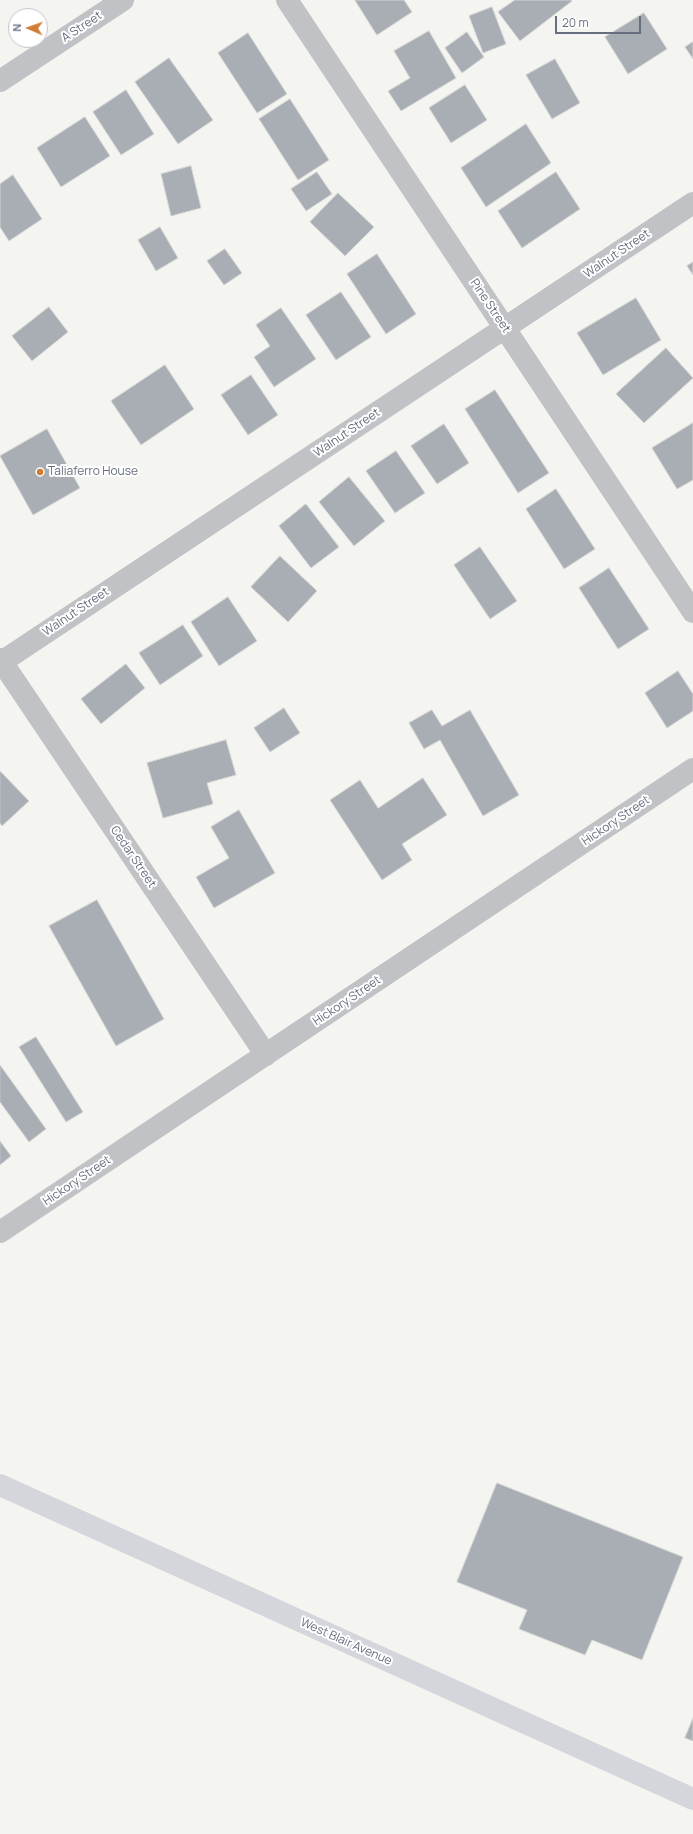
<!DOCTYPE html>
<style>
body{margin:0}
#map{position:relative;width:693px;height:1834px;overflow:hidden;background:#f4f4f1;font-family:Manrope,sans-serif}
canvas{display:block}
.north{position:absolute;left:8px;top:8px;width:40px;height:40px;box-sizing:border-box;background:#fff;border:1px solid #c2c5cc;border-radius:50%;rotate:272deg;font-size:11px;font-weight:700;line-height:16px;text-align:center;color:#666e7f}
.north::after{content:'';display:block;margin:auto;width:14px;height:18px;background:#d17d35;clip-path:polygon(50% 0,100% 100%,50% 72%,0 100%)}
.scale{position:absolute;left:555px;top:16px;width:86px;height:18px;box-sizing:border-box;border:2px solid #666e7f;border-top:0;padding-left:5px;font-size:12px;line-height:14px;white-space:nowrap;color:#666e7f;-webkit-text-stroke:3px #fff;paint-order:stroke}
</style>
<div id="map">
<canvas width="693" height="1834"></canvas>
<div class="north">N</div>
<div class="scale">20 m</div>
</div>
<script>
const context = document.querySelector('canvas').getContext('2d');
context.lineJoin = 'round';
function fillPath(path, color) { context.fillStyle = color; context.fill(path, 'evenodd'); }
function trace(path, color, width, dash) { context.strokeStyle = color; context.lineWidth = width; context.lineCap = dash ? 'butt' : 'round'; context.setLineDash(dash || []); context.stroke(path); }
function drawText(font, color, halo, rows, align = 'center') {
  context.font = font + ' Manrope,sans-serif'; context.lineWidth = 4; context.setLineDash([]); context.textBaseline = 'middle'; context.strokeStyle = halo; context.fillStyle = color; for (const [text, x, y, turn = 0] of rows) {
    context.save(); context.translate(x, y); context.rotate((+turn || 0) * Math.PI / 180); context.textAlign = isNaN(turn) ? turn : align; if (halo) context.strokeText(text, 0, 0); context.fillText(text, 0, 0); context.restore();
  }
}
const building = new Path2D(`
 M 355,0 L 404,0 L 412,12 L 377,35 Z
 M 515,0 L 571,0 L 572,1 L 520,41 L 498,12 Z
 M 492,7 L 506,44 L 483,53 L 469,16 Z
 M 644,13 L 667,49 L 628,74 L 605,37 Z
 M 429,31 L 456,78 L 401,111 L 388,91 L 410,78 L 394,51 Z
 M 467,32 L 484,57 L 462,73 L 445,48 Z
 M 248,33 L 287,94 L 257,113 L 218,53 Z
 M 693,42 L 693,59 L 685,47 Z
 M 169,58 L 213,120 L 178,144 L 135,82 Z
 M 555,59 L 580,103 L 552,119 L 526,75 Z
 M 465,85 L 487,120 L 451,143 L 429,108 Z
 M 126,90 L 154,134 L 121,155 L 93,112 Z
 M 290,99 L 329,160 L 298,180 L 259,119 Z
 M 85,117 L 110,156 L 61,187 L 37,148 Z
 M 526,124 L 551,163 L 486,207 L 461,168 Z
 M 191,166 L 201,208 L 171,216 L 161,174 Z
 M 317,172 L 332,194 L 306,211 L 291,189 Z
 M 556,172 L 580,209 L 522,248 L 498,211 Z
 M 13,175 L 42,219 L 9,241 L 0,227 L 0,184 Z
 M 338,193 L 374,227 L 345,256 L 310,222 Z
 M 160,227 L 178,258 L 156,271 L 138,240 Z
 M 225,249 L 242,273 L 224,285 L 207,261 Z
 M 377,254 L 416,314 L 386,334 L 347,274 Z
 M 693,262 L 693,275 L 687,266 Z
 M 341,292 L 371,337 L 336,360 L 306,315 Z
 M 636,298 L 661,340 L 603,375 L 577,333 Z
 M 49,307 L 68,332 L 32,361 L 12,336 Z
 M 281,308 L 316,359 L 274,387 L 254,357 L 270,346 L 256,325 Z
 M 666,348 L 693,378 L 644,423 L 616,394 Z
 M 165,365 L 194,409 L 141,445 L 111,401 Z
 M 251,375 L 278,415 L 248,435 L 221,395 Z
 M 495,390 L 549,473 L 518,493 L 465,409 Z
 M 693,423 L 693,480 L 677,489 L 652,448 Z
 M 444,424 L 469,463 L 437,484 L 411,446 Z
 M 47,429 L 80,488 L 33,515 L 0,456 Z
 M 396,451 L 425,493 L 395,513 L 366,471 Z
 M 349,477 L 385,521 L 354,546 L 319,502 Z
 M 556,489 L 595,549 L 564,569 L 526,509 Z
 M 306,504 L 339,547 L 311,568 L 279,526 Z
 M 480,547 L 517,601 L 490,619 L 454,565 Z
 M 280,556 L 317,591 L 288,622 L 251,587 Z
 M 609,568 L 649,629 L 618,649 L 579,588 Z
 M 228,597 L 257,641 L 219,666 L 191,622 Z
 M 183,625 L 203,656 L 160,685 L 139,653 Z
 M 126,664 L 145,688 L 101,724 L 81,699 Z
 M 678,671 L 693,694 L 693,711 L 667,728 L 645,693 Z
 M 284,708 L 300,733 L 270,752 L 254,728 Z
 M 432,710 L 442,726 L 470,710 L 519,795 L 483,816 L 440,740 L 424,749 L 409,723 Z
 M 226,740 L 236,775 L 207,783 L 213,804 L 163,818 L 147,763 Z
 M 0,771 L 29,801 L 2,826 L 0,823 Z
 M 423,778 L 447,815 L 402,844 L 412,860 L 382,880 L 330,800 L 360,780 L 378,808 Z
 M 239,810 L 275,873 L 214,908 L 196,877 L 229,858 L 211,827 Z
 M 97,900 L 164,1019 L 116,1046 L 49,926 Z
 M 36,1037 L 83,1112 L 66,1122 L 19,1047 Z
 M 0,1065 L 46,1129 L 29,1142 L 0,1102 Z
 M 0,1141 L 11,1156 L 0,1165 Z
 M 497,1483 L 683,1557 L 642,1660 L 592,1640 L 585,1655 L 519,1629 L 527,1610 L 457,1582 Z
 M 693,1718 L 693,1741 L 685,1738 Z`);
const street = new Path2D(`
 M 287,0 L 693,612
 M 0,81 L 123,0
 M 0,659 L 266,1055
 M 0,663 L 693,203
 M 0,1232 L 693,769`);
const secondary = new Path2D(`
 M 0,1485 L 693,1799`);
const markers = [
 [40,472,4,"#d17d35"]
];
const streetNames = [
 ["A Street",82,27,-33],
 ["Walnut Street",617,254,-34],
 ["Pine Street",490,306,56],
 ["Walnut Street",347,433,-34],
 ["Walnut Street",76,612,-34],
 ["Hickory Street",616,821,-34],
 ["Cedar Street",133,857,56],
 ["Hickory Street",347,1001,-34],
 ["Hickory Street",77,1181,-34],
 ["West Blair Avenue",346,1642,24]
];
const poiNames = [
 ["Taliaferro House",48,472]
];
fillPath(building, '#a9adb4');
trace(building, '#d5d6d4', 1);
trace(street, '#c0c2c6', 22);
trace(secondary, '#d4d6db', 22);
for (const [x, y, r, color] of markers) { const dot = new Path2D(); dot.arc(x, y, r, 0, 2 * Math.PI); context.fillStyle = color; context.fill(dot); trace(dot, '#fff', 1.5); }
drawText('12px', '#666e7f', '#fff', streetNames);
drawText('12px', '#666e7f', '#fff', poiNames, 'left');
</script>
